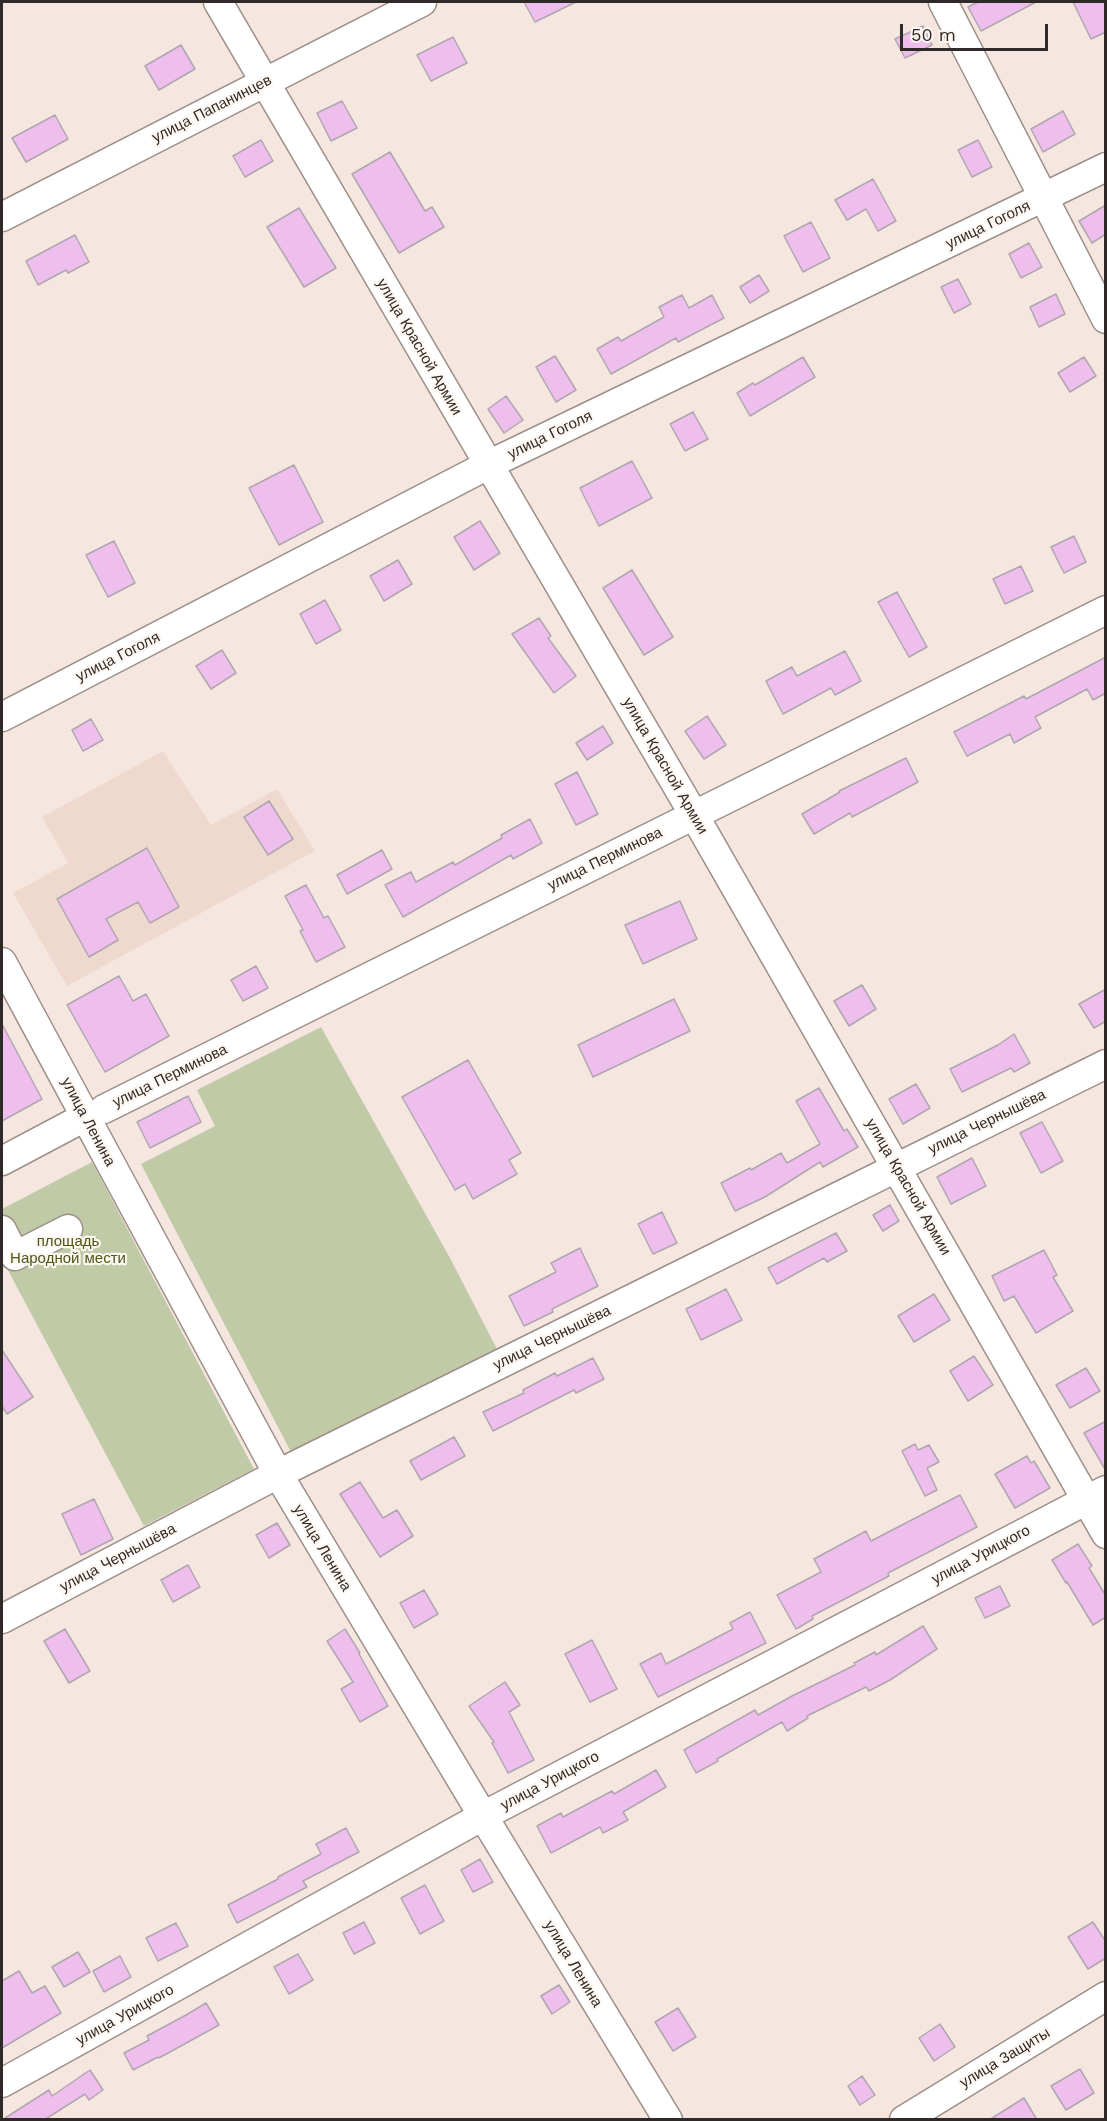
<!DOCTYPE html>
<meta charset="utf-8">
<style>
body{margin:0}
#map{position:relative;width:1107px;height:2121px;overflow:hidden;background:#f5e7e0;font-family:"Work Sans",sans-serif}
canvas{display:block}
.frame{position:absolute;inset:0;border:3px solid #2f2a27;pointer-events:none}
.scale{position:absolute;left:900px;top:24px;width:148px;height:27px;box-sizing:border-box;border:3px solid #2f2a27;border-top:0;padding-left:8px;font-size:18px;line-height:21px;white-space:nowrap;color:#2f2a27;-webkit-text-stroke:4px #fef6f1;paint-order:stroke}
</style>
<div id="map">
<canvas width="1107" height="2121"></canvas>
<div class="frame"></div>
<div class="scale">50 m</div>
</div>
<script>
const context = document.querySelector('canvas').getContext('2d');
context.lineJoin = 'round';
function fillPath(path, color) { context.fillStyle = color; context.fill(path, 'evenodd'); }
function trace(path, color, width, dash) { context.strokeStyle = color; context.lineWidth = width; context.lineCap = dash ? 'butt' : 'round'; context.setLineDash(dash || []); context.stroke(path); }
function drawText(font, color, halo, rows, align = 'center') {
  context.font = font + ' "Work Sans",sans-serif'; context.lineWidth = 4.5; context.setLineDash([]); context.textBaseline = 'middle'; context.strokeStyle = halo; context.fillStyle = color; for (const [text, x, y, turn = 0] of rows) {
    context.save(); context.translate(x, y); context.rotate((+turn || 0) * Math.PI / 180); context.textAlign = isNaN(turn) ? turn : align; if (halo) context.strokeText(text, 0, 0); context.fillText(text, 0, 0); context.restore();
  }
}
const built = new Path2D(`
 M 163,751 L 211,825 L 277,789 L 315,851 L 67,986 L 13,893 L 68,863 L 42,817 Z`);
const green = new Path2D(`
 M 321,1027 L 450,1258 L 499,1353 L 293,1456 L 141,1164 L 215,1126 L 197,1090 Z
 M 92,1162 L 254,1469 L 144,1526 L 2,1259 L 2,1209 Z`);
const building = new Path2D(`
 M 524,2 L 576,2 L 535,22 Z
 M 978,2 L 1036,2 L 981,31 L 968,7 Z
 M 1073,2 L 1106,2 L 1106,32 L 1091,39 Z
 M 923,26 L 932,45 L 905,58 L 895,39 Z
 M 453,37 L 467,63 L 431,81 L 417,55 Z
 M 181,45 L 195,69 L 159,90 L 145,66 Z
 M 342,101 L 357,128 L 331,141 L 317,113 Z
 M 1063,111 L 1075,134 L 1043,152 L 1031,129 Z
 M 55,115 L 68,139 L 26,162 L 12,138 Z
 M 261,140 L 273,161 L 245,177 L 233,156 Z
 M 978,140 L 992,167 L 972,177 L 958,150 Z
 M 390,152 L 425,211 L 432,207 L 444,227 L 399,253 L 352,174 Z
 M 873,179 L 896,221 L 878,231 L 866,209 L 847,220 L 835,200 Z
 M 1106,205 L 1106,234 L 1092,243 L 1079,221 Z
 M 299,208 L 336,268 L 304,287 L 267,227 Z
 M 811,222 L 830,258 L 803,272 L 784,236 Z
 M 75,235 L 89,262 L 68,273 L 66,270 L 38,285 L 26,261 Z
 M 1029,243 L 1042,267 L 1021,278 L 1009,254 Z
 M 759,275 L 769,291 L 750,303 L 740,287 Z
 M 958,279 L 971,304 L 954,313 L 941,287 Z
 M 1056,294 L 1065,314 L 1039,327 L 1030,307 Z
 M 682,295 L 689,308 L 712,295 L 724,318 L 678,342 L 676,338 L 611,374 L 597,349 L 618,337 L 621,341 L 664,317 L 659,307 Z
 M 555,356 L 576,390 L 556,402 L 536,367 Z
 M 803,357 L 815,377 L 750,416 L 737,393 L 753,383 L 755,385 Z
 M 1084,357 L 1096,376 L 1070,392 L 1058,373 Z
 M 506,396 L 523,420 L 504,433 L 488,409 Z
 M 693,412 L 708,439 L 685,451 L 670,424 Z
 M 632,461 L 652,498 L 599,526 L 580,488 Z
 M 294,465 L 323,522 L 279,545 L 249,488 Z
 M 480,521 L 500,553 L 474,570 L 454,537 Z
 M 1074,536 L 1086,562 L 1064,573 L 1051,547 Z
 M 114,541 L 135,583 L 108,597 L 86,555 Z
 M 398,560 L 412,584 L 384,601 L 370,576 Z
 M 1021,566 L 1033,591 L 1005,604 L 993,579 Z
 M 632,570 L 673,637 L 644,655 L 603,588 Z
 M 897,592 L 927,647 L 909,657 L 878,602 Z
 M 325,600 L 341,630 L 316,644 L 300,614 Z
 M 539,618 L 551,636 L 548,638 L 576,676 L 554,693 L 512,634 Z
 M 222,650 L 236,673 L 211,689 L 196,666 Z
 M 845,651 L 861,681 L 835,695 L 831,688 L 783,714 L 766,681 L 792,667 L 797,676 Z
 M 1106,657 L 1106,693 L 1093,700 L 1087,689 L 1035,717 L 1041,728 L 1014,743 L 1010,734 L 967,756 L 954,732 L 1024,696 L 1026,699 Z
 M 707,716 L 726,745 L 704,759 L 685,731 Z
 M 91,719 L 103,740 L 83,751 L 72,730 Z
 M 603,726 L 613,743 L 587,760 L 576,743 Z
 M 906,758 L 918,782 L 852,817 L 850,813 L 814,834 L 802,814 L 840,792 L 839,791 Z
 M 577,772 L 598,814 L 576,825 L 555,784 Z
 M 269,801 L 293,839 L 268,855 L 244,817 Z
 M 530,819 L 542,843 L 513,859 L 511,855 L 403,917 L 385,885 L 411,872 L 416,882 L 453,862 L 455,865 L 502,838 L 501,835 Z
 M 147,848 L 179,907 L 150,923 L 138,902 L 106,919 L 118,940 L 89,957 L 57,899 Z
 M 382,850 L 392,869 L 347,894 L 337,875 Z
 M 306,885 L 324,918 L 328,916 L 345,947 L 316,962 L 300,931 L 303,930 L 285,896 Z
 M 680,901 L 697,939 L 643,964 L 625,925 Z
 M 256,966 L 268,988 L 243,1001 L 231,980 Z
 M 119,976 L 133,1001 L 146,994 L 169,1036 L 105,1072 L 67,1005 Z
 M 862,985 L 876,1009 L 849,1026 L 834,1001 Z
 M 1106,989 L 1106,1021 L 1094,1028 L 1079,1004 Z
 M 674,999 L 690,1031 L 593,1077 L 578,1045 Z
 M 2,1024 L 42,1099 L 2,1121 Z
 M 1014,1034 L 1030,1063 L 1014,1072 L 1011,1068 L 962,1092 L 950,1069 L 998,1045 Z
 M 468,1060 L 521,1153 L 509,1160 L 517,1174 L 473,1199 L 465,1184 L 455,1190 L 402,1097 Z
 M 916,1084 L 930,1108 L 903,1124 L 889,1099 Z
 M 819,1088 L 844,1131 L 847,1129 L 858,1147 L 823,1167 L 820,1162 L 765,1197 L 735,1211 L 721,1183 L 750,1168 L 751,1170 L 781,1153 L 787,1163 L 820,1144 L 796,1101 Z
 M 188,1096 L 201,1122 L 150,1148 L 137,1122 Z
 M 1042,1122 L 1063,1161 L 1041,1173 L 1020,1133 Z
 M 972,1158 L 986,1186 L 951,1204 L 937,1177 Z
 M 890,1205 L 899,1221 L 883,1231 L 873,1215 Z
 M 662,1212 L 677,1243 L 653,1254 L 638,1224 Z
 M 836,1233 L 847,1251 L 827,1262 L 824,1258 L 777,1284 L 768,1268 Z
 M 580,1248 L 598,1286 L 552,1309 L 553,1312 L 524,1326 L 509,1296 L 556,1272 L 551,1263 Z
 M 1044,1250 L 1057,1275 L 1053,1277 L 1073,1311 L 1036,1333 L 1014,1296 L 1004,1301 L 992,1276 Z
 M 726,1289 L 742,1320 L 701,1340 L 686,1309 Z
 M 934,1294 L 950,1320 L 914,1342 L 898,1316 Z
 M 2,1350 L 33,1397 L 7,1414 L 2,1406 Z
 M 974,1356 L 993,1385 L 968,1401 L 950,1371 Z
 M 593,1358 L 604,1379 L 576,1393 L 574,1390 L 493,1431 L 483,1412 L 524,1393 L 523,1390 L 555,1373 L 557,1376 Z
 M 1086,1368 L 1100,1391 L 1070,1408 L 1056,1385 Z
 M 1106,1421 L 1106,1471 L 1084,1433 Z
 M 454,1437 L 465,1456 L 421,1480 L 410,1461 Z
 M 915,1444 L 918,1450 L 929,1445 L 939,1462 L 927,1468 L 937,1490 L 925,1496 L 902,1451 Z
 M 1027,1456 L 1031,1463 L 1034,1461 L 1050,1488 L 1015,1508 L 995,1474 Z
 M 360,1482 L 383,1518 L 397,1510 L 413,1536 L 380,1557 L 340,1494 Z
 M 960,1495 L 977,1527 L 888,1573 L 889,1576 L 812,1616 L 813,1619 L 796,1629 L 777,1595 L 821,1572 L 814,1559 L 866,1531 L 871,1541 Z
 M 94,1499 L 113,1539 L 81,1555 L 62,1514 Z
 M 277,1523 L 290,1545 L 269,1558 L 256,1535 Z
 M 1078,1544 L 1092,1566 L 1089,1568 L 1106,1596 L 1106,1617 L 1093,1625 L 1067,1582 L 1066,1583 L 1052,1560 Z
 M 188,1565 L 200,1587 L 173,1602 L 161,1580 Z
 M 1000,1586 L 1010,1606 L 985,1618 L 975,1598 Z
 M 424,1590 L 438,1614 L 414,1628 L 400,1603 Z
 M 750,1612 L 766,1643 L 658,1697 L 640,1664 L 661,1653 L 666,1664 L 733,1629 L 730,1623 Z
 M 923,1626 L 937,1649 L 890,1680 L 869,1691 L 866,1687 L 807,1716 L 808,1718 L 787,1731 L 782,1722 L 717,1759 L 718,1761 L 696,1773 L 684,1750 L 755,1710 L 758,1715 L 792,1696 L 855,1665 L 854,1663 L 875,1652 L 876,1655 Z
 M 65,1629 L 90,1671 L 69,1683 L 44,1641 Z
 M 345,1629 L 360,1653 L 359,1654 L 388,1706 L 360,1722 L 341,1689 L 353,1682 L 327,1641 Z
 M 592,1640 L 617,1689 L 590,1702 L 565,1654 Z
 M 505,1682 L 520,1705 L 509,1712 L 534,1760 L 508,1773 L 492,1743 L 494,1742 L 469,1706 Z
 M 656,1770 L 666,1787 L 623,1812 L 628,1820 L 603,1833 L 600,1827 L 551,1853 L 537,1826 L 561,1813 L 563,1817 L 612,1791 L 614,1794 Z
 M 346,1828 L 359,1852 L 303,1881 L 307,1887 L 237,1923 L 228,1905 L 278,1879 L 278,1877 L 321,1854 L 316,1844 Z
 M 480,1859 L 493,1882 L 473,1892 L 461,1870 Z
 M 425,1885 L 444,1921 L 420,1934 L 401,1898 Z
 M 364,1922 L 375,1943 L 354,1954 L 343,1933 Z
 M 1093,1922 L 1106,1942 L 1106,1958 L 1088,1969 L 1068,1937 Z
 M 176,1923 L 188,1946 L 158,1961 L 146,1938 Z
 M 78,1952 L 90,1972 L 64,1987 L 52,1967 Z
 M 298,1954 L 313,1980 L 289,1994 L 274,1967 Z
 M 120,1956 L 131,1977 L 104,1992 L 93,1971 Z
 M 19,1971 L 32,1993 L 45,1986 L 61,2013 L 2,2048 L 2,1981 Z
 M 559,1985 L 570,2002 L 552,2014 L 541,1996 Z
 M 206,2003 L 219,2025 L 159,2058 L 158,2057 L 133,2070 L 124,2053 L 149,2040 L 147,2036 L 186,2015 Z
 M 678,2008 L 696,2037 L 673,2051 L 655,2022 Z
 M 940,2024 L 955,2047 L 934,2061 L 919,2038 Z
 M 1080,2069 L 1094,2093 L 1066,2110 L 1051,2086 Z
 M 90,2070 L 103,2090 L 89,2100 L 85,2094 L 44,2120 L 2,2120 L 49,2090 L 52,2096 Z
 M 862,2076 L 875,2095 L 860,2105 L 848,2086 Z
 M 1024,2098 L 1037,2120 L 989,2120 Z`);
const minor = new Path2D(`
 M 218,2 L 694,815 L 1106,1534
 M 943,2 L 1106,319
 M 2,217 L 422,2
 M 2,717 L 488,465 L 1106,167
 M 2,962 L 278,1474 L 483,1816 L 668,2120
 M 104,1109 L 1106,610
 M 2,1161 L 85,1117
 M 2,1230 L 15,1256 L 68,1229
 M 2,1619 L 278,1474 L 1106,1064
 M 2,2083 L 483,1816 L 1106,1490
 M 904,2120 L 1106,1996`);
const streetNames = [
 ["улица Папанинцев",212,109,-27],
 ["улица Гоголя",988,225,-26],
 ["улица Красной Армии",419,347,60],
 ["улица Гоголя",550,435,-26],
 ["улица Гоголя",118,657,-27],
 ["улица Красной Армии",665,766,60],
 ["улица Перминова",605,859,-26],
 ["улица Перминова",170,1076,-26],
 ["улица Ленина",88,1122,62],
 ["улица Чернышёва",987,1122,-26],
 ["улица Красной Армии",908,1187,60],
 ["улица Чернышёва",552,1338,-26],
 ["улица Ленина",322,1548,59],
 ["улица Урицкого",981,1555,-28],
 ["улица Чернышёва",118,1558,-28],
 ["улица Урицкого",550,1781,-28],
 ["улица Ленина",573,1964,59],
 ["улица Урицкого",125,2015,-29],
 ["улица Защиты",1005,2058,-31]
];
const parkNames = [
 ["площадь",68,1242],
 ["Народной мести",68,1259]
];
fillPath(built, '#efd9ce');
fillPath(green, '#c0caa7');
fillPath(building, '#eebfec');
trace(building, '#b0a6b0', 1.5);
trace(minor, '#9c8f88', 31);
trace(minor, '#fff', 28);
drawText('15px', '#2f2a27', '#fef6f1', streetNames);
drawText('15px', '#4a5818', '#fef6f1', parkNames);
</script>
